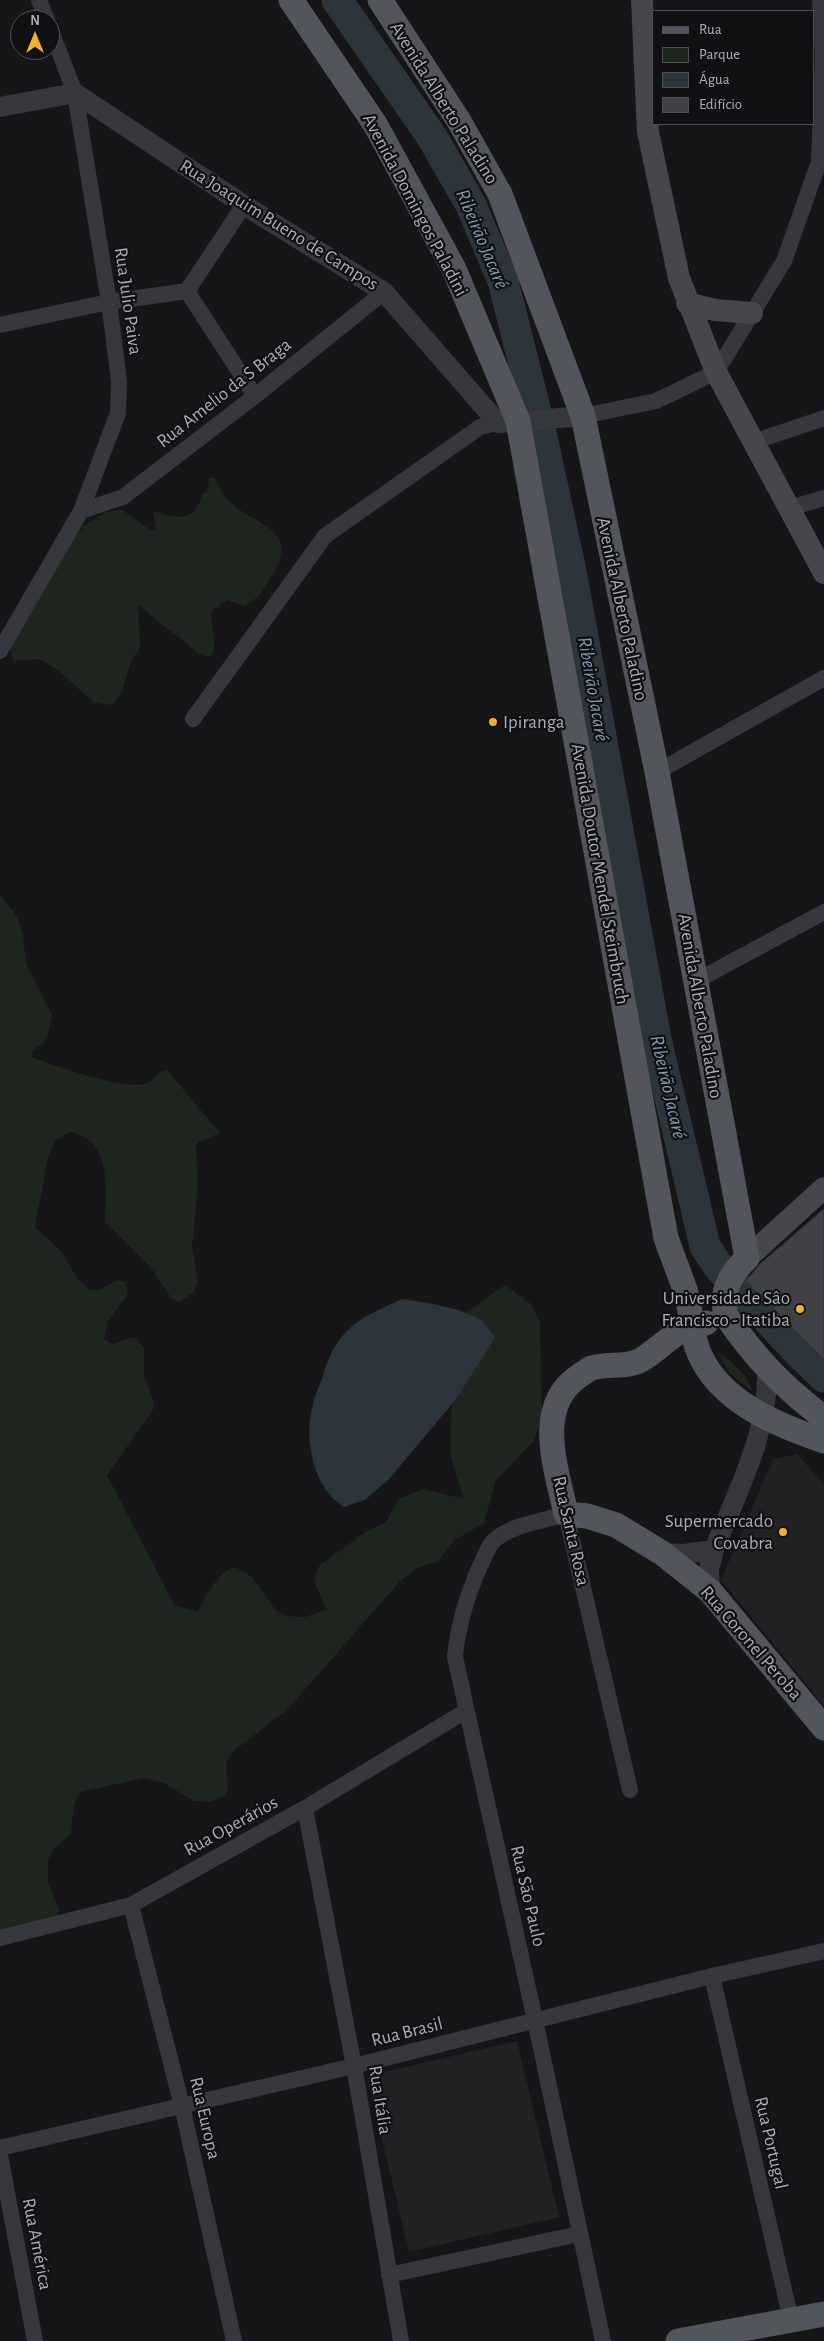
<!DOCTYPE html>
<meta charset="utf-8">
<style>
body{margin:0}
#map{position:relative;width:824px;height:2341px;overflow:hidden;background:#161618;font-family:"Alegreya Sans",sans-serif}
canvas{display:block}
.legend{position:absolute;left:652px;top:10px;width:162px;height:115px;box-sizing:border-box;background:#111113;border:1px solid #4d4f55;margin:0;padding:6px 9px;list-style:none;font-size:15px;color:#a8adb8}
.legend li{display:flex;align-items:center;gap:10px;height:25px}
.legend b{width:25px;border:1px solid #4d4f55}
.north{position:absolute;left:10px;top:10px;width:50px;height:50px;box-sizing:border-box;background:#111113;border:1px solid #4d4f55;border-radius:50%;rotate:0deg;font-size:14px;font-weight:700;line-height:20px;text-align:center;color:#a8adb8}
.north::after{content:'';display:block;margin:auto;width:18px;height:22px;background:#f2b134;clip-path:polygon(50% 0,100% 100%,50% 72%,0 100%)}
</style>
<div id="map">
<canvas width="824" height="2341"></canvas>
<ul class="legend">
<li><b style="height:6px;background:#53555c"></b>Rua</li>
<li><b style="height:14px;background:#1e261f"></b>Parque</li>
<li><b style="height:14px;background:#2c353c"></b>Água</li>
<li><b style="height:14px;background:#404145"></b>Edifício</li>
</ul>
<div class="north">N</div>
</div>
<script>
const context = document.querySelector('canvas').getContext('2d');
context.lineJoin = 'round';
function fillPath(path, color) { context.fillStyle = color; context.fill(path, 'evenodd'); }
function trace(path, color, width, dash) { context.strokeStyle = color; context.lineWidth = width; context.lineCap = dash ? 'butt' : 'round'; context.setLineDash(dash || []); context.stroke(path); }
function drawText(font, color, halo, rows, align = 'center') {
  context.font = font + ' "Alegreya Sans",sans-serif'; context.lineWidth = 4.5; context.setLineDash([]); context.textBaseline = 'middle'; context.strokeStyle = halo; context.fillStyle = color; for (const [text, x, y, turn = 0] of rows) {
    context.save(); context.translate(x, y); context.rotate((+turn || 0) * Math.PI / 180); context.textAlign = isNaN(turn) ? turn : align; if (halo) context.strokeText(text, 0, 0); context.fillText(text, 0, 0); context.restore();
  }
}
const built = new Path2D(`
 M 797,1454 L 824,1484 L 824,1706 L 721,1580 L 773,1459 Z
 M 517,2041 L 559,2217 L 409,2252 L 367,2076 Z`);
const green = new Path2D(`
 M 209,478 L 214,478 C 218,485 223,494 229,501 C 255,527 302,528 272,576 C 262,591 261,597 244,606 L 228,600 L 212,610 C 209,629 219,636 212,655 L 207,657 L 198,653 L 138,605 L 140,647 L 131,662 L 121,694 L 112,705 L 93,702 L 59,671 L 40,659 L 13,661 L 10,645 L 54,561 L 84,526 L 103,513 L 121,509 L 149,529 L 156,530 L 153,511 C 178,519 195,523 203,493 L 208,492 Z
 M 0,894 L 16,915 L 23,934 L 26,964 L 52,1015 L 47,1039 L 32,1052 L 32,1057 C 53,1066 125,1090 145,1084 C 154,1082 157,1071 167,1070 L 220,1133 L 198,1142 L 196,1146 L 198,1188 L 192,1247 L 198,1282 L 193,1293 L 179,1302 L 171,1298 L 152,1269 L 105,1222 C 105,1187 113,1139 69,1132 L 56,1140 L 48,1157 L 35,1227 L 62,1252 L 77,1278 L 90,1290 L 100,1290 L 117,1280 L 125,1282 L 128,1294 L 107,1322 L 104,1339 L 113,1344 L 134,1337 L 144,1347 L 144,1376 L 153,1399 L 153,1410 L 107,1475 L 175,1606 L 198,1611 C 206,1596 218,1571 235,1567 L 252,1577 L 275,1609 L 286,1616 L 305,1617 L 326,1610 L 314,1580 L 319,1566 L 364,1533 L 386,1522 L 399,1499 L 424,1489 L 464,1499 L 450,1455 L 451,1412 L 457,1377 L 455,1320 L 505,1285 L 531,1304 L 540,1322 L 542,1418 L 533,1442 L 496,1480 L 484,1523 L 455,1540 L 438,1561 L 418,1568 L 401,1580 L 286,1711 L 232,1752 L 226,1763 L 228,1790 L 225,1796 L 210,1802 L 194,1801 L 164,1783 L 144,1778 L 80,1792 L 74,1804 L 71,1833 L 52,1851 L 48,1860 L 48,1883 L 59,1910 L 56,1919 L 0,1933 Z
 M 718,1353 C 733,1360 748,1377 753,1392 L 729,1373 Z`);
const water = new Path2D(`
 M 402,1299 C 423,1302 467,1308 484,1323 C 488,1327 492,1333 495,1338 L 456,1399 L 389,1479 L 365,1500 L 344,1507 C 314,1489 304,1442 312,1408 C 314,1398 318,1388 322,1379 C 327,1362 333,1345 346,1332 C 361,1316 383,1308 402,1299 Z`);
const river = new Path2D(`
 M 337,0 L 432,137 L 471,205 L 503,281 L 540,428 L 571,571 L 656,1039 L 705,1246 L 718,1266 L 797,1351 L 824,1377`);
const building = new Path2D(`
 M 824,1209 L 824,1360 L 746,1281 L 760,1264 Z`);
const minor = new Path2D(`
 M 39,0 L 47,20
 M 187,291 L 255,396
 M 187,291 L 244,205
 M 0,325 L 109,302 L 187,291
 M 583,416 L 656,401 L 716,372 L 784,261 L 819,162 L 823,58 L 820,0
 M 753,442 L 824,418
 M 790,508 L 824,498
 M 81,511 L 123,497 L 255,396 L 384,292
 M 0,651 L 81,511 L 118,413 L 119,381 L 109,302 L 75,93 L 50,28
 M 193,719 L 325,536 L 480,427 L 498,423
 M 657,772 L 824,678
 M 696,981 L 824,912
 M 305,1808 L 354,2066 L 401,2341
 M 131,1905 L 182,2106 L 234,2341
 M 0,1938 L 131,1905 L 305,1808 L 466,1711
 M 712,1976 L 791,2320
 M 0,2148 L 354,2066 L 712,1976 L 824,1951
 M 0,2155 L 35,2341
 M 389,2275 L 579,2234
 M 603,2341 L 535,2020 L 455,1657 C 458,1623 467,1595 481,1564 C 485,1556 489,1543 497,1538 C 516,1524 543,1521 566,1514 L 630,1790`);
const tertiary = new Path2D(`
 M 0,107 L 75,93 L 244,205 L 384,292 L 498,423 L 583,416
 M 662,1553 L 684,1554 L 714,1550
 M 710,1591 L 709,1569 L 714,1550 C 737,1492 769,1433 767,1370`);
const secondary = new Path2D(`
 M 642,0 L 648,132 L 679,278 L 716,372 L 824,573
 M 687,303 L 715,310 L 752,313
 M 747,1258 L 824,1188`);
const primary = new Path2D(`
 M 291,0 L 375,124 L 454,269 L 518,421 L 666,1238 C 673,1258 681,1277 687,1296 C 692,1315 691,1335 699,1353 C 720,1402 777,1425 824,1441
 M 380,0 L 459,121 L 500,194 L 583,416 L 657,772 L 747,1258 C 730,1274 720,1293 726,1316 C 757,1360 781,1385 824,1418
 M 706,1323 C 680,1323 662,1348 641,1360 C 627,1368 607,1363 592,1368 C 588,1369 583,1374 579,1376 C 533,1407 557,1470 566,1514 L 587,1516 L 616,1525 L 662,1553 L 710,1591 L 824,1728
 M 678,2341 L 824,2314`);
const markers = [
 [493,722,5,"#f2b134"],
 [800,1309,5,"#f2b134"],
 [783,1532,5,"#f2b134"]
];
const streetNames = [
 ["Avenida Alberto Paladino",444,103,58],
 ["Avenida Domingos Paladini",415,205,62],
 ["Rua Joaquim Bueno de Campos",279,225,32],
 ["Rua Julio Paiva",128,301,82],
 ["Rua Amelio da S Braga",224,393,-38],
 ["Avenida Alberto Paladino",622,609,78],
 ["Avenida Doutor Mendel Steimbruch",600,874,80],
 ["Avenida Alberto Paladino",700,1006,80],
 ["Rua Santa Rosa",571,1531,77],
 ["Rua Coronel Peroba",751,1643,49],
 ["Rua Operários",231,1826,-29],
 ["Rua São Paulo",528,1896,77],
 ["Rua Brasil",407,2032,-14],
 ["Rua Itália",380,2100,81],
 ["Rua Europa",205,2118,77],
 ["Rua Portugal",771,2143,77],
 ["Rua América",37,2244,79]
];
const poiNames = [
 ["Ipiranga",503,722,"left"],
 ["Universidade Sâo",790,1298],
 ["Francisco - Itatiba",790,1320],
 ["Supermercado",773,1521],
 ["Covabra",773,1543]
];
const waterNames = [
 ["Ribeirão Jacaré",482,239,67],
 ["Ribeirão Jacaré",593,689,80],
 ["Ribeirão Jacaré",668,1087,77]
];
fillPath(built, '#222225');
fillPath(green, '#1e261f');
fillPath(water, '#2c353c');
trace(river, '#2c353c', 31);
fillPath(building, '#404145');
trace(building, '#303034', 1);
trace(minor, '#37383d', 16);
trace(tertiary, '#37383d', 20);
trace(secondary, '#45474d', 22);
trace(primary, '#53555c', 25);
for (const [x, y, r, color] of markers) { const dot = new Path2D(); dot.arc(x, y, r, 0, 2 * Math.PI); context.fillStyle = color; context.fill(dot); trace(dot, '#111113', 2); }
drawText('19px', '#a8adb8', '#111113', streetNames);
drawText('19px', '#a8adb8', '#111113', poiNames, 'right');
drawText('italic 20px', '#7f9bb3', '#111113', waterNames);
</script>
